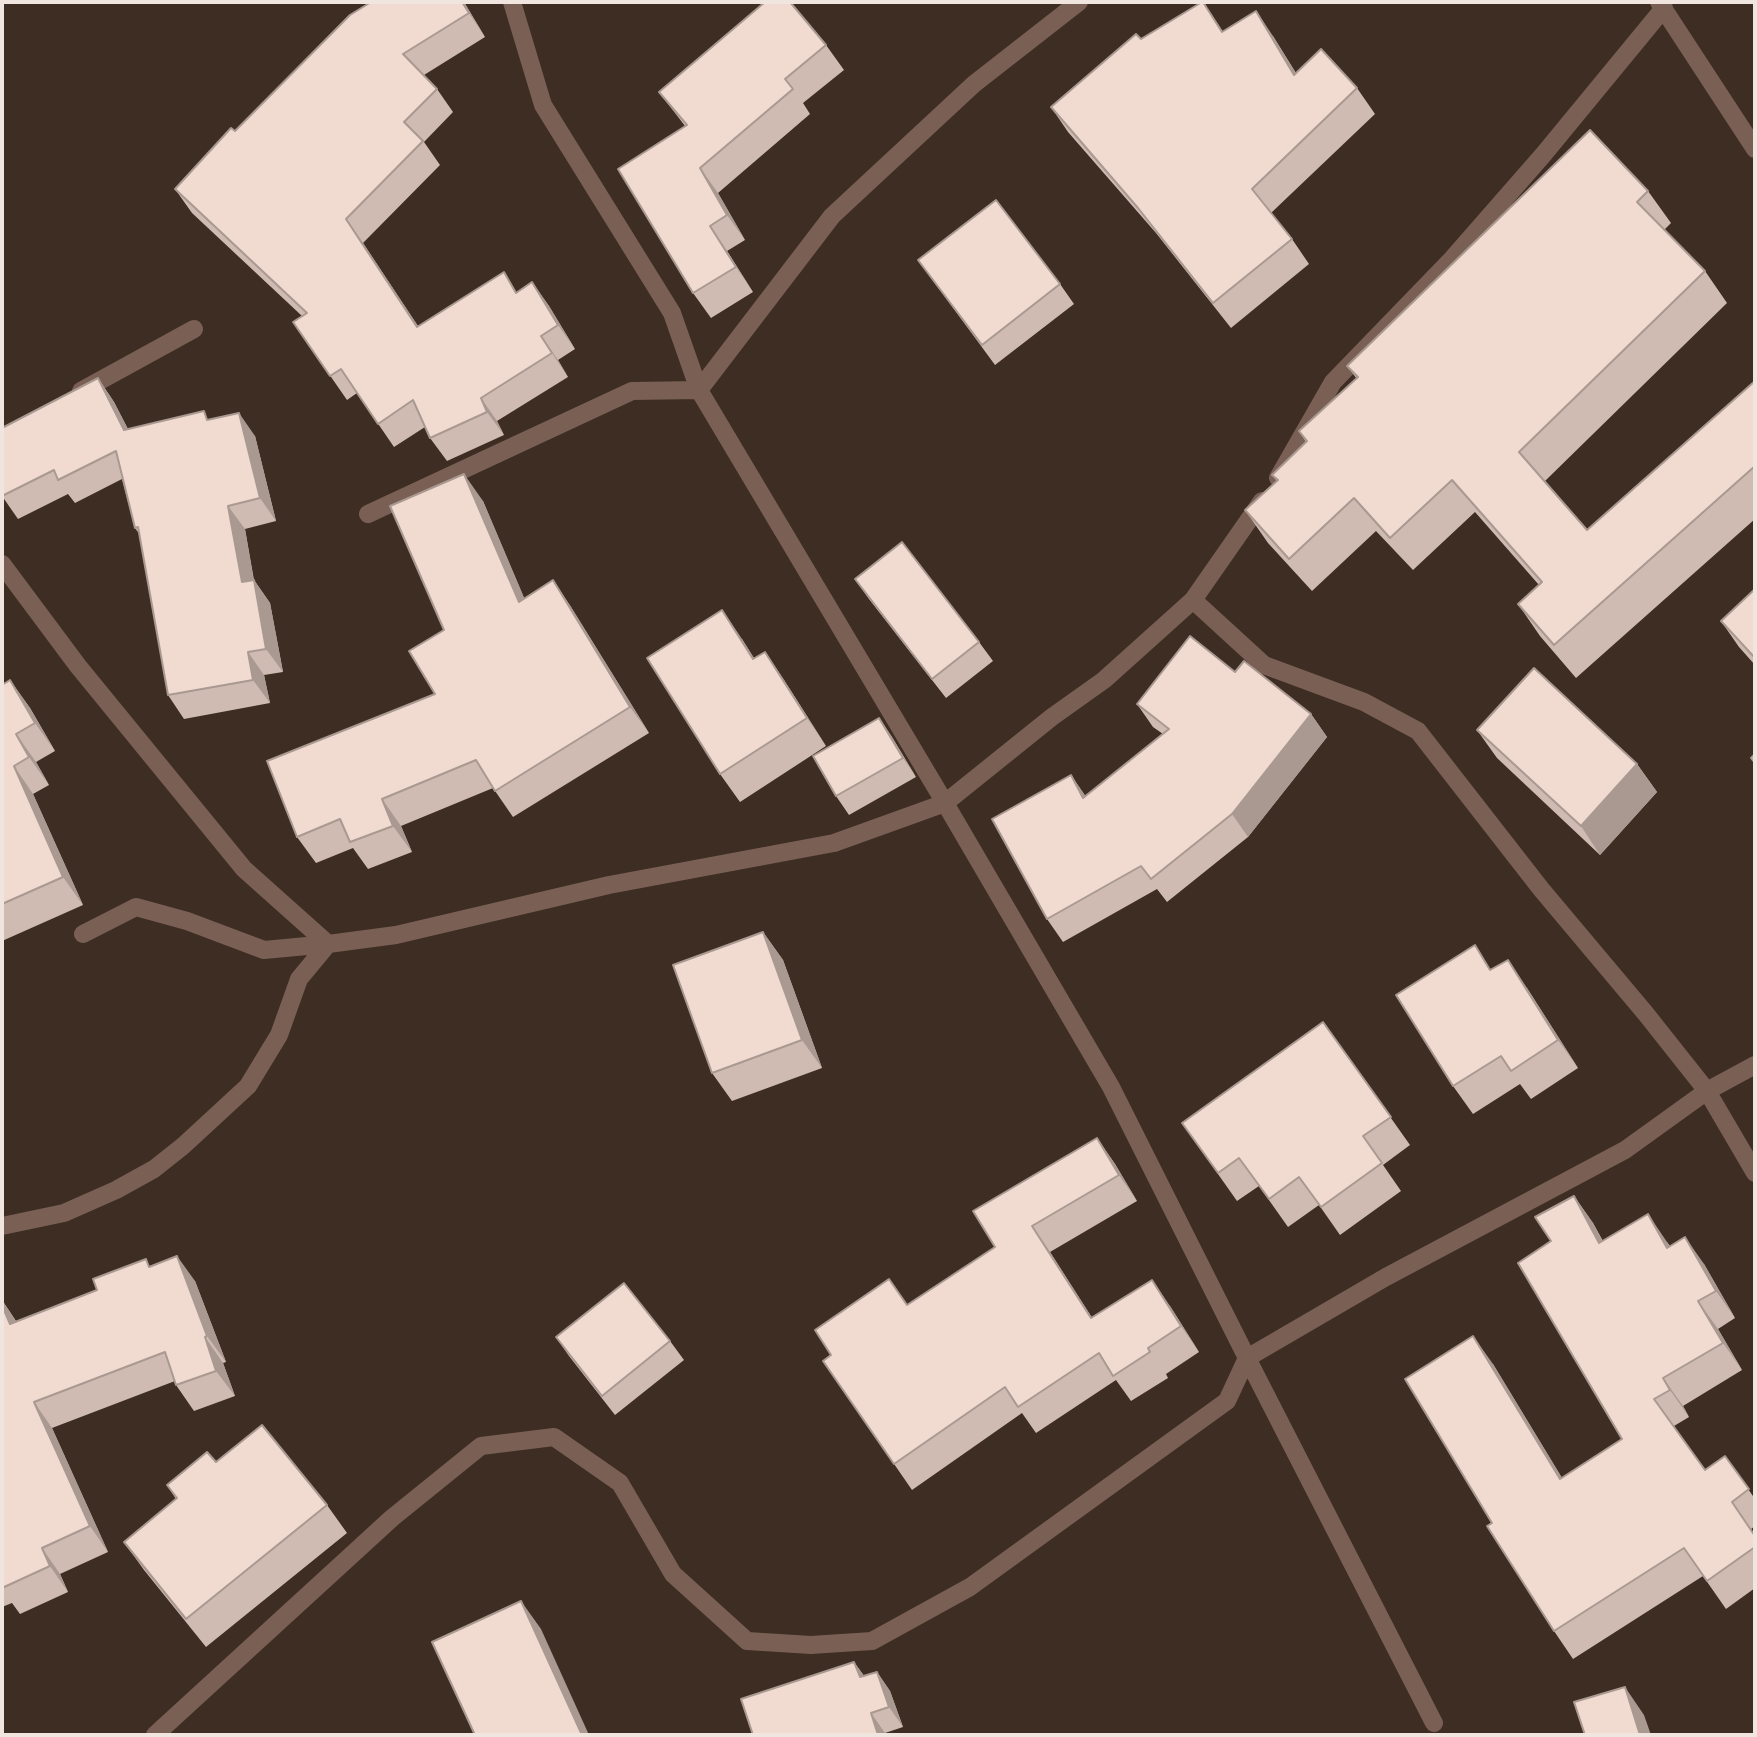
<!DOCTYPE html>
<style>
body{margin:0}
#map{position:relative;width:1757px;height:1737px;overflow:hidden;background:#3d2d23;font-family:"Titillium Web",sans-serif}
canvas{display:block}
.frame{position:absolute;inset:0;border:4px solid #f1e6df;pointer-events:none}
</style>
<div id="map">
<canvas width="1757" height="1737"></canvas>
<div class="frame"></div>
</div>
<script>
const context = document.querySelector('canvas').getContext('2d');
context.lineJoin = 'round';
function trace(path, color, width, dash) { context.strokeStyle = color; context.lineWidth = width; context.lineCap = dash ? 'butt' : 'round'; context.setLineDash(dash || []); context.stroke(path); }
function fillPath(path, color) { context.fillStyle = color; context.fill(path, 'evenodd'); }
const street = new Path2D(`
 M 512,2 L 543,105 L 672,313 L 699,390 L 832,216 L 974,84 L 1079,2
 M 1659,2 L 1755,149
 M 81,391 L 194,329
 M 1278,478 L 1333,382 L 1452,259 L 1543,155 L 1664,8
 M 368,514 L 632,391 L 699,390 L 945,803 L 1111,1087 L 1247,1358 L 1434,1723
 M 2,564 L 78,666 L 244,869 L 328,944 L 396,935 L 609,885 L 834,843 L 945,803 L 1052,717 L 1104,680 L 1193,600 L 1262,501
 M 1193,600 L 1264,665 L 1364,702 L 1418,731 L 1541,889 L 1646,1014 L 1707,1091 L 1755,1173
 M 2,1226 L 64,1213 L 116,1190 L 154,1169 L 183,1146 L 248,1086 L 279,1035 L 299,979 L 328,944 L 264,950 L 187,921 L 136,907 L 83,934
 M 155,1735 L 392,1518 L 481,1446 L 554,1437 L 620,1483 L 673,1574 L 747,1641 L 811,1645 L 872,1641 L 970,1587 L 1227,1401 L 1247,1358 L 1386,1277 L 1625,1150 L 1707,1091 L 1755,1065`);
const wall = new Path2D(`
 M 371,2 L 464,2 L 485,37 L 424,75 L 437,89 L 453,112 L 424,142 L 440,165 L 363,243 L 418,326 L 517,292 L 532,282 L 549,306 L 575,349 L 558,360 L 568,377 L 497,421 L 504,435 L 447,461 L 430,438 L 425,427 L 394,447 L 357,393 L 347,400 L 293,322 L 302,316 L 192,213 L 175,189 Z
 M 1223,31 L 1273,36 L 1296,73 L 1357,88 L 1375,114 L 1271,213 L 1292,239 L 1309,264 L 1231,328 L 1156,233 L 1068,132 L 1051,107 L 1141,39 Z
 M 826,45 L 844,70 L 803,103 L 810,114 L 718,193 L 745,240 L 727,251 L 753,292 L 711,318 L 693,293 L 685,126 L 659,92 Z
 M 1648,191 L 1671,223 L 1664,230 L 1705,271 L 1727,303 L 1545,481 L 1587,530 L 1755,381 L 1755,519 L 1576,678 L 1540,636 L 1518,604 L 1539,585 L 1475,512 L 1413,570 L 1376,531 L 1312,591 L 1268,543 L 1245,510 L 1277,481 L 1272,475 L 1306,442 L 1299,431 L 1357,379 L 1347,366 Z
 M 918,260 L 1060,284 L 1074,304 L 995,365 Z
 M 98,378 L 114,402 L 128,429 L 210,420 L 255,436 L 276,521 L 245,529 L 254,580 L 270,603 L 283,672 L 264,675 L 270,703 L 184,719 L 168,695 L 140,535 L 135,528 L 122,479 L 75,503 L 68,494 L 18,519 L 2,496 Z
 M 483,501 L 524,598 L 553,580 L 571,607 L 649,733 L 513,817 L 493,788 L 401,826 L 412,852 L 368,869 L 353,848 L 316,863 L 297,837 L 435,694 L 444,630 Z
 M 855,579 L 979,642 L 993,661 L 946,698 L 869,599 Z
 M 1755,589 L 1755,665 L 1739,647 L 1721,621 Z
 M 742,639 L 754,658 L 765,652 L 784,680 L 826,746 L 740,802 L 720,774 Z
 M 1235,672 L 1311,714 L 1327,737 L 1248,837 L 1167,902 L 1157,889 L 1063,942 L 1047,919 L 1071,775 L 1085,796 L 1163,734 L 1153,727 L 1137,704 Z
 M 10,680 L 30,708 L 55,751 L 36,762 L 49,785 L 33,794 L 83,905 L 2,941 L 2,685 Z
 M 879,718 L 892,737 L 916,777 L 849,815 L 836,796 Z
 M 1477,730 L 1637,764 L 1657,792 L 1600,855 L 1497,758 Z
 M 763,932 L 783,960 L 822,1068 L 732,1101 L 712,1073 Z
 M 1491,970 L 1527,988 L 1578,1068 L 1531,1099 L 1520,1084 L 1473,1114 L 1453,1086 Z
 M 1323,1022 L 1410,1145 L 1383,1165 L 1401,1191 L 1340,1235 L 1319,1205 L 1288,1227 L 1259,1186 L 1237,1201 L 1182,1123 Z
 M 1097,1138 L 1115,1164 L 1137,1201 L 1050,1252 L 1092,1318 L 1170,1306 L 1199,1352 L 1166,1374 L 1168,1378 L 1131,1401 L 1116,1380 L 1036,1433 L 1022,1413 L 912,1490 L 823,1361 L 995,1247 Z
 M 1574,1196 L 1593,1223 L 1603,1241 L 1667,1242 L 1670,1246 L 1704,1264 L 1735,1318 L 1718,1329 L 1742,1370 L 1683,1406 L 1689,1417 L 1674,1426 L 1705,1470 L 1725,1456 L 1755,1499 L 1755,1526 L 1751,1529 L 1755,1536 L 1755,1588 L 1726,1609 L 1703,1576 L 1573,1659 L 1554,1631 L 1492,1523 L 1493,1364 L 1562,1478 L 1622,1439 L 1551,1241 Z
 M 151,1266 L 195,1281 L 226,1362 L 223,1363 L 235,1396 L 194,1411 L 176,1385 L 175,1381 L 52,1428 L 108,1552 L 60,1574 L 68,1592 L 20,1614 L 12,1603 L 2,1607 L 2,1300 L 16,1321 L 97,1290 Z
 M 556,1337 L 670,1341 L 684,1360 L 615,1415 L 569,1356 Z
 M 216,1462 L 327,1505 L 347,1533 L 206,1647 L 144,1570 L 124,1542 L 176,1499 L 167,1485 Z
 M 854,1662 L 864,1676 L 877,1672 L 890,1691 L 903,1727 L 885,1733 L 753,1735 Z`);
const shadedWall = new Path2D(`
 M 462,2 L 464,2 L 485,37 L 469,13 Z
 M 1203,2 L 1220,27 L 1239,57 L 1222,32 Z
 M 1256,11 L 1273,36 L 1312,100 L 1294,75 Z
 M 700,168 L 718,193 L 745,240 L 727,215 Z
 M 346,219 L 363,243 L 434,351 L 417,327 Z
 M 710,226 L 727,251 L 753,292 L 736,267 Z
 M 532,282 L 549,306 L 575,349 L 558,325 Z
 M 541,336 L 558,360 L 568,377 L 552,353 Z
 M 98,378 L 114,402 L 140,453 L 124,430 Z
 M 481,398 L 497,421 L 504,435 L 487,412 Z
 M 239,413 L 255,436 L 276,521 L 260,498 Z
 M 464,474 L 483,501 L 537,628 L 519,602 Z
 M 228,506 L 245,529 L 258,606 L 242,582 Z
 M 254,580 L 270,603 L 283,672 L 266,649 Z
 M 553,580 L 571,607 L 649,733 L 630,707 Z
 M 722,610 L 742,639 L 772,688 L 753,659 Z
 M 248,652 L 264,675 L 270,703 L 253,680 Z
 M 765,652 L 784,680 L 826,746 L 807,718 Z
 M 10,680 L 30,708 L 55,751 L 35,723 Z
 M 1311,714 L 1327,737 L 1248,837 L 1232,814 Z
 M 879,718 L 892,737 L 916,777 L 903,758 Z
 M 16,734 L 36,762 L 49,785 L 29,757 Z
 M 1637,764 L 1657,792 L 1600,855 L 1581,826 Z
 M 14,766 L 33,794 L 83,905 L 63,877 Z
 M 1071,775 L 1087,798 L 1083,798 Z
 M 382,799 L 401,826 L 412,852 L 393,826 Z
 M 763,932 L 783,960 L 822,1068 L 802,1040 Z
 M 1508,960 L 1527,988 L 1578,1068 L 1558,1040 Z
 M 1097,1138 L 1115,1164 L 1137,1201 L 1119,1175 Z
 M 1574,1196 L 1593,1223 L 1618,1271 L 1599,1243 Z
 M 1648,1214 L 1667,1242 L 1686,1275 L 1667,1248 Z
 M 1032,1226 L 1050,1252 L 1109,1344 L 1091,1318 Z
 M 1685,1237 L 1704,1264 L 1735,1318 L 1716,1291 Z
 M 177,1256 L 195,1281 L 226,1362 L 207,1336 Z
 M 1152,1280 L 1170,1306 L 1199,1352 L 1181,1326 Z
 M 2,1300 L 14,1318 L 28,1349 L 10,1324 L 2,1305 Z
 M 1698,1301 L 1718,1329 L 1742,1370 L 1723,1343 Z
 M 1473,1336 L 1493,1364 L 1579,1506 L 1560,1479 Z
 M 205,1337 L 223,1363 L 235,1396 L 216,1371 Z
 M 1663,1378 L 1683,1406 L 1689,1417 L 1670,1390 Z
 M 34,1402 L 52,1428 L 108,1552 L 90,1526 Z
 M 42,1548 L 60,1574 L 68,1592 L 50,1566 Z
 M 521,1601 L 541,1629 L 589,1735 L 582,1735 Z
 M 854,1662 L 868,1681 L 860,1677 Z
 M 877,1672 L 890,1691 L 903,1727 L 889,1707 Z
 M 1625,1687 L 1644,1715 L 1651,1735 L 1640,1735 Z
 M 871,1713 L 885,1733 L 886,1735 L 878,1735 Z`);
const building = new Path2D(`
 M 371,2 L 462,2 L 469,13 L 403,54 L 437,89 L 404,122 L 423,141 L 346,219 L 417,327 L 504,272 L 516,293 L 532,282 L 558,325 L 541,336 L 552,353 L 481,398 L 487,412 L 430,438 L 413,400 L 378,424 L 341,369 L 330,376 L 293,322 L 307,313 L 175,189 L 231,128 L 235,131 L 350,15 Z
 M 765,2 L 790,2 L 826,45 L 785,79 L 793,89 L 700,168 L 727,215 L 710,226 L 736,267 L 693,293 L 618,169 L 687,125 L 659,92 Z
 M 1202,2 L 1203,2 L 1222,32 L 1256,11 L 1294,75 L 1321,49 L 1357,88 L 1252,189 L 1292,239 L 1213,303 L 1138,208 L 1051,107 L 1136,34 L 1141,39 Z
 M 1590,130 L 1648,191 L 1637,202 L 1705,271 L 1519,452 L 1587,530 L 1755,381 L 1755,466 L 1554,645 L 1518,604 L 1542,582 L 1452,480 L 1390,538 L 1354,498 L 1289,559 L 1245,510 L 1278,480 L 1272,475 L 1307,441 L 1299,431 L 1358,377 L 1347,366 Z
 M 996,200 L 1060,284 L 982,345 L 918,260 Z
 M 98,378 L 124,430 L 204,411 L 207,420 L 239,413 L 260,498 L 228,506 L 242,582 L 254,580 L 266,649 L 248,652 L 253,680 L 168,695 L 138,527 L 135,528 L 116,451 L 58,480 L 54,470 L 2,496 L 2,428 Z
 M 464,474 L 519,602 L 553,580 L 630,707 L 495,791 L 476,760 L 382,799 L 393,826 L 350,842 L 340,819 L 297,837 L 267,761 L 435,694 L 409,651 L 444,630 L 390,506 Z
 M 902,542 L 979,642 L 932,679 L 855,579 Z
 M 1755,589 L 1755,658 L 1721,621 Z
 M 722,610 L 753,659 L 765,652 L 807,718 L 720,774 L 647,658 Z
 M 1190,636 L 1235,672 L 1244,661 L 1311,714 L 1232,814 L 1151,879 L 1141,866 L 1047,919 L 992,819 L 1071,775 L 1083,798 L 1169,729 L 1137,704 Z
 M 1534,668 L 1637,764 L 1581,826 L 1477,730 Z
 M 10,680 L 35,723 L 16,734 L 29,757 L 14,766 L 63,877 L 2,904 L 2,685 Z
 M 879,718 L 903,758 L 836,796 L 813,756 Z
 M 1755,754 L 1755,763 L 1751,758 Z
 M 763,932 L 802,1040 L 712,1073 L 673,965 Z
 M 1475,945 L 1490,970 L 1508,960 L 1558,1040 L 1511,1071 L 1501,1056 L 1453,1086 L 1396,995 Z
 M 1323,1022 L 1391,1117 L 1363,1136 L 1382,1163 L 1321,1207 L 1299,1177 L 1269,1199 L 1239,1158 L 1218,1173 L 1182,1123 Z
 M 1097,1138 L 1119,1175 L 1032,1226 L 1091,1318 L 1152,1280 L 1181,1326 L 1148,1348 L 1150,1352 L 1113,1376 L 1099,1353 L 1018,1407 L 1005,1387 L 894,1464 L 823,1361 L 831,1355 L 815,1330 L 889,1279 L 907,1305 L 995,1247 L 973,1211 Z
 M 1574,1196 L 1599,1243 L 1648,1214 L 1667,1248 L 1685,1237 L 1716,1291 L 1698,1301 L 1723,1343 L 1663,1378 L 1670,1390 L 1654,1399 L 1705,1470 L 1725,1456 L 1749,1489 L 1732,1502 L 1755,1536 L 1755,1547 L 1707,1581 L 1684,1548 L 1554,1631 L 1487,1526 L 1492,1523 L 1405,1379 L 1473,1336 L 1560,1479 L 1622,1439 L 1518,1263 L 1551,1241 L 1535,1217 Z
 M 177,1256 L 207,1336 L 205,1337 L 216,1371 L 176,1385 L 165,1352 L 34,1402 L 90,1526 L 42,1548 L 50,1566 L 2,1588 L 2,1305 L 10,1324 L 97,1290 L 93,1279 L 146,1259 L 149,1267 Z
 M 624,1283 L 670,1341 L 602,1396 L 556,1337 Z
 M 262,1425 L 327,1505 L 186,1619 L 124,1542 L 177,1498 L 167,1485 L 207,1452 L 216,1462 Z
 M 521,1601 L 582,1735 L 475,1735 L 432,1642 Z
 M 854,1662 L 860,1677 L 877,1672 L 889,1707 L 871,1713 L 878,1735 L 753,1735 L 741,1699 Z
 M 1625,1687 L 1640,1735 L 1585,1735 L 1574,1702 Z`);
trace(street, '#7a5f55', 18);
fillPath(wall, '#cfbbb2');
fillPath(shadedWall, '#a99991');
fillPath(building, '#f1dacf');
trace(building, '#a99991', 2);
</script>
